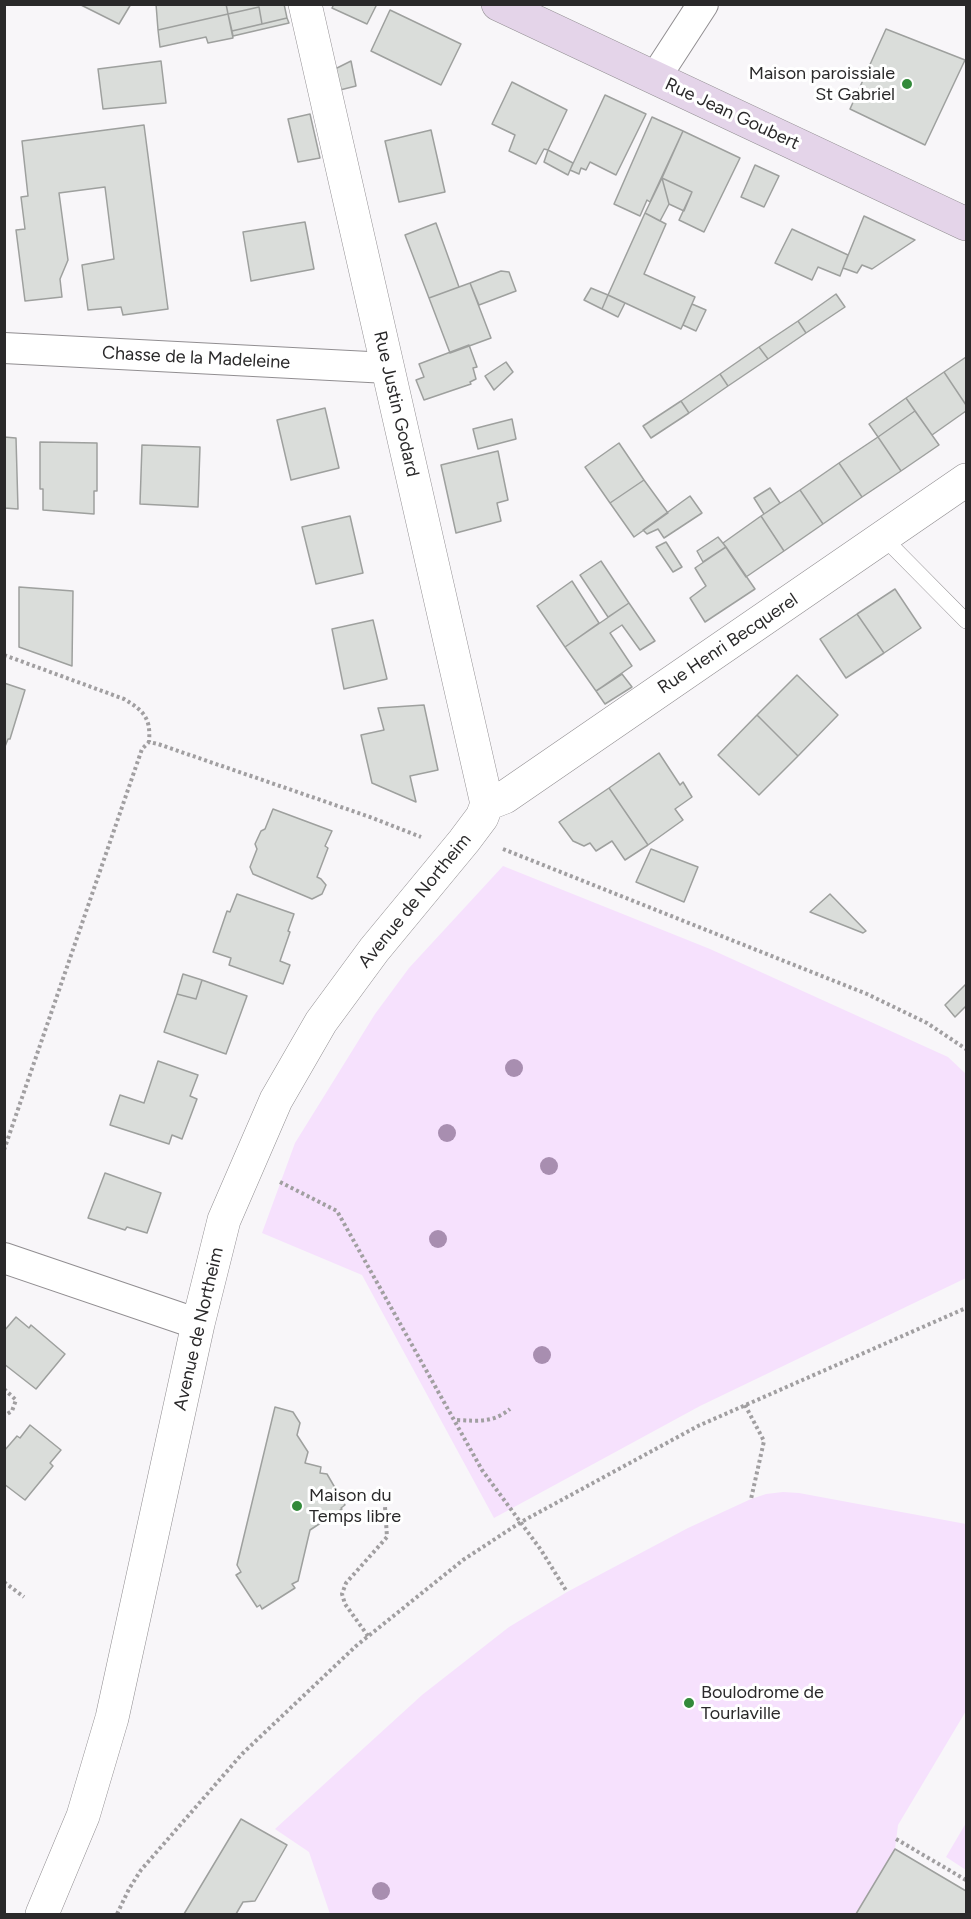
<!DOCTYPE html>
<style>
body{margin:0}
#map{position:relative;width:971px;height:1919px;overflow:hidden;background:#f8f6f9;font-family:Figtree,sans-serif}
canvas{display:block}
.frame{position:absolute;inset:0;border:6px solid #2a292a;pointer-events:none}
</style>
<div id="map">
<canvas width="971" height="1919"></canvas>
<div class="frame"></div>
</div>
<script>
const context = document.querySelector('canvas').getContext('2d');
context.lineJoin = 'round';
function fillPath(path, color) { context.fillStyle = color; context.fill(path, 'evenodd'); }
function trace(path, color, width, dash) { context.strokeStyle = color; context.lineWidth = width; context.lineCap = dash ? 'butt' : 'round'; context.setLineDash(dash || []); context.stroke(path); }
function drawText(font, color, halo, rows, align = 'center') {
  context.font = font + ' Figtree,sans-serif'; context.lineWidth = 6; context.setLineDash([]); context.textBaseline = 'middle'; context.strokeStyle = halo; context.fillStyle = color; for (const [text, x, y, turn = 0] of rows) {
    context.save(); context.translate(x, y); context.rotate((+turn || 0) * Math.PI / 180); context.textAlign = isNaN(turn) ? turn : align; if (halo) context.strokeText(text, 0, 0); context.fillText(text, 0, 0); context.restore();
  }
}
const green = new Path2D(`
 M 503,866 L 710,949 L 948,1057 L 966,1074 L 966,1278 L 700,1406 L 494,1518 L 362,1275 L 262,1233 L 295,1143 L 375,1014 L 409,968 Z
 M 783,1492 L 799,1493 L 966,1524 L 966,1711 L 898,1825 L 895,1849 L 856,1914 L 330,1914 L 309,1852 L 275,1829 L 422,1695 L 509,1627 L 567,1592 L 688,1528 L 751,1499 L 766,1494 Z
 M 966,1823 L 966,1870 L 946,1857 Z`);
const building = new Path2D(`
 M 79,4 L 131,4 L 119,24 Z
 M 156,4 L 226,4 L 228,14 L 158,30 Z
 M 226,4 L 284,4 L 287,18 L 262,24 L 259,7 L 228,14 Z
 M 334,4 L 377,4 L 367,24 L 332,8 Z
 M 259,7 L 262,24 L 232,31 L 228,14 Z
 M 390,10 L 461,44 L 441,85 L 371,51 Z
 M 228,14 L 233,38 L 208,43 L 206,37 L 160,47 L 158,30 Z
 M 287,18 L 289,23 L 233,36 L 232,31 Z
 M 886,29 L 965,60 L 925,145 L 850,109 Z
 M 161,61 L 166,103 L 103,109 L 98,69 Z
 M 351,61 L 356,86 L 340,90 L 335,69 Z
 M 512,82 L 567,110 L 548,150 L 544,149 L 536,164 L 509,151 L 515,135 L 492,124 Z
 M 605,95 L 646,114 L 616,175 L 590,162 L 586,170 L 581,168 L 579,174 L 570,170 Z
 M 310,114 L 320,158 L 298,162 L 288,119 Z
 M 652,117 L 683,131 L 650,202 L 647,200 L 640,216 L 614,204 Z
 M 144,125 L 168,309 L 123,315 L 121,307 L 88,310 L 82,265 L 114,259 L 105,187 L 59,193 L 68,260 L 60,279 L 62,297 L 25,301 L 16,230 L 25,229 L 21,197 L 28,196 L 22,141 Z
 M 431,130 L 445,192 L 399,202 L 385,141 Z
 M 683,131 L 740,158 L 704,232 L 679,220 L 692,192 L 662,178 Z
 M 548,150 L 573,163 L 568,175 L 544,162 Z
 M 755,165 L 779,176 L 764,207 L 741,197 Z
 M 662,178 L 669,204 L 660,221 L 645,213 Z
 M 662,178 L 692,192 L 684,211 L 669,204 Z
 M 645,213 L 666,224 L 644,274 L 695,297 L 681,329 L 608,295 Z
 M 864,216 L 915,240 L 872,269 L 862,265 L 857,273 L 843,268 Z
 M 305,222 L 314,269 L 251,281 L 243,232 Z
 M 436,223 L 459,287 L 429,298 L 405,235 Z
 M 792,229 L 848,255 L 840,276 L 818,267 L 812,280 L 775,263 Z
 M 501,271 L 509,272 L 516,291 L 479,305 L 470,283 Z
 M 470,283 L 491,338 L 450,353 L 429,298 Z
 M 591,288 L 608,295 L 602,309 L 584,300 Z
 M 836,294 L 845,307 L 806,333 L 798,321 Z
 M 608,295 L 625,303 L 618,317 L 602,309 Z
 M 692,304 L 706,310 L 696,331 L 683,325 Z
 M 798,321 L 806,333 L 768,359 L 759,347 Z
 M 469,345 L 477,367 L 473,368 L 476,379 L 470,382 L 471,384 L 424,400 L 416,380 L 424,377 L 419,364 Z
 M 759,347 L 768,359 L 728,386 L 720,374 Z
 M 966,357 L 966,405 L 944,372 Z
 M 506,362 L 513,372 L 494,390 L 485,376 Z
 M 944,372 L 966,405 L 966,411 L 932,435 L 906,398 Z
 M 720,374 L 728,386 L 689,413 L 681,401 Z
 M 906,398 L 915,411 L 878,437 L 869,424 Z
 M 681,401 L 689,413 L 651,438 L 643,426 Z
 M 325,408 L 339,468 L 291,480 L 277,420 Z
 M 915,411 L 939,445 L 901,471 L 878,437 Z
 M 512,419 L 516,439 L 478,449 L 473,429 Z
 M 4,437 L 16,438 L 18,509 L 4,508 Z
 M 878,437 L 901,471 L 862,497 L 839,463 Z
 M 40,442 L 97,443 L 97,491 L 94,491 L 94,514 L 43,510 L 43,489 L 40,489 Z
 M 619,443 L 644,480 L 610,503 L 585,467 Z
 M 142,445 L 200,447 L 198,507 L 140,504 Z
 M 498,451 L 508,500 L 497,503 L 501,521 L 456,533 L 441,465 Z
 M 839,463 L 862,497 L 823,524 L 800,490 Z
 M 644,480 L 668,513 L 634,537 L 610,503 Z
 M 770,488 L 780,503 L 764,514 L 754,498 Z
 M 800,490 L 823,524 L 784,551 L 761,516 Z
 M 690,496 L 702,513 L 664,538 L 658,529 L 647,534 L 643,530 Z
 M 350,516 L 363,573 L 316,584 L 302,527 Z
 M 761,516 L 784,551 L 746,577 L 723,543 Z
 M 718,537 L 726,547 L 703,562 L 697,551 Z
 M 666,542 L 682,567 L 673,572 L 656,547 Z
 M 726,547 L 755,589 L 705,622 L 690,598 L 706,586 L 695,568 Z
 M 601,561 L 629,603 L 608,617 L 580,575 Z
 M 572,581 L 599,623 L 565,647 L 537,606 Z
 M 19,587 L 73,591 L 72,666 L 19,647 Z
 M 895,589 L 921,628 L 884,653 L 857,614 Z
 M 629,603 L 655,641 L 640,650 L 622,625 L 610,633 L 632,666 L 596,691 L 565,647 Z
 M 857,614 L 884,653 L 846,678 L 820,639 Z
 M 373,620 L 387,679 L 344,689 L 332,629 Z
 M 622,674 L 632,687 L 605,704 L 596,691 Z
 M 797,675 L 838,715 L 798,756 L 757,715 Z
 M 4,683 L 25,690 L 10,739 L 8,739 L 4,749 Z
 M 424,705 L 438,770 L 410,776 L 416,802 L 372,783 L 361,735 L 384,730 L 378,708 Z
 M 757,715 L 798,756 L 759,795 L 718,755 Z
 M 659,753 L 680,785 L 683,782 L 692,797 L 675,809 L 683,820 L 648,845 L 609,788 Z
 M 609,788 L 648,845 L 625,860 L 612,841 L 596,851 L 590,843 L 584,846 L 573,841 L 559,822 Z
 M 273,809 L 332,831 L 325,846 L 328,848 L 317,877 L 321,879 L 326,885 L 322,894 L 312,899 L 253,874 L 250,867 L 257,849 L 255,844 L 261,831 L 265,829 Z
 M 651,849 L 698,867 L 684,902 L 636,882 Z
 M 237,894 L 294,914 L 288,931 L 290,932 L 280,961 L 290,965 L 283,984 L 229,965 L 231,958 L 213,952 L 227,911 L 230,912 Z
 M 830,894 L 866,931 L 863,933 L 810,912 Z
 M 183,974 L 202,980 L 196,999 L 177,994 Z
 M 202,980 L 247,996 L 226,1054 L 164,1032 L 177,994 L 196,999 Z
 M 966,984 L 966,1006 L 955,1017 L 945,1005 Z
 M 158,1061 L 198,1075 L 190,1096 L 197,1099 L 182,1139 L 172,1135 L 169,1144 L 110,1125 L 120,1095 L 144,1103 Z
 M 105,1173 L 161,1193 L 147,1233 L 127,1227 L 125,1230 L 88,1218 Z
 M 16,1317 L 29,1328 L 31,1325 L 65,1354 L 36,1389 L 4,1364 L 4,1331 Z
 M 275,1407 L 293,1412 L 300,1423 L 297,1435 L 308,1452 L 305,1463 L 321,1467 L 320,1473 L 327,1474 L 345,1505 L 341,1508 L 342,1509 L 310,1530 L 298,1581 L 292,1584 L 295,1588 L 262,1609 L 260,1605 L 257,1607 L 236,1575 L 241,1572 L 237,1565 Z
 M 30,1425 L 61,1450 L 50,1463 L 53,1466 L 25,1500 L 4,1484 L 4,1451 L 17,1436 L 20,1438 Z
 M 241,1819 L 287,1845 L 255,1901 L 243,1902 L 236,1914 L 184,1914 Z
 M 895,1849 L 966,1891 L 966,1914 L 856,1914 Z`);
const path = new Path2D(`
 M 4,655 L 124,699 C 144,711 151,718 149,742
 M 503,849 L 867,994 L 927,1023 L 966,1049
 M 4,1150 L 142,749 L 149,742 L 158,744 L 370,817 L 421,837
 M 280,1182 L 337,1211 L 482,1470 L 541,1550 L 567,1592
 M 4,1389 L 16,1400 L 12,1411 L 4,1416
 M 745,1405 L 764,1441 L 751,1499
 M 457,1420 C 478,1421 493,1423 510,1409
 M 4,1582 L 24,1597
 M 368,1636 L 345,1604 L 342,1594 L 346,1583 L 387,1537 L 385,1507
 M 896,1839 L 966,1880
 M 117,1914 L 129,1889 L 141,1870 L 242,1754 L 356,1646 L 463,1560 L 521,1522 L 698,1426 L 966,1308`);
const service = new Path2D(`
 M 883,537 L 966,621`);
const minor = new Path2D(`
 M 655,78 L 703,4
 M 4,348 L 388,368
 M 4,1258 L 198,1324`);
const tertiary = new Path2D(`
 M 305,4 L 487,804
 M 487,804 L 505,797 L 966,480
 M 42,1914 L 83,1816 L 112,1718 L 198,1324 L 224,1220 L 276,1100 L 321,1022 L 374,950 L 464,841 L 482,817 L 487,804`);
const secondary = new Path2D(`
 M 498,4 L 966,224`);
const trees = [
 [514,1068],
 [447,1133],
 [549,1166],
 [438,1239],
 [542,1355],
 [381,1891]
];
const markers = [
 [907,84,6,"#338a3a"],
 [297,1506,6,"#338a3a"],
 [689,1703,6,"#338a3a"]
];
const poiNames = [
 ["Maison paroissiale",895,74,"right"],
 ["St Gabriel",895,95,"right"],
 ["Maison du",309,1496],
 ["Temps libre",309,1517],
 ["Boulodrome de",701,1693],
 ["Tourlaville",701,1714]
];
const streetNames = [
 ["Rue Jean Goubert",732,114,25],
 ["Chasse de la Madeleine",196,358,3],
 ["Rue Justin Godard",396,404,77],
 ["Rue Henri Becquerel",728,644,-34],
 ["Avenue de Northeim",415,901,-51],
 ["Avenue de Northeim",199,1329,-77]
];
fillPath(green, '#f6e1fd');
fillPath(building, '#daddda');
trace(building, '#9ea09e', 1.5);
trace(service, '#918e91', 16);
trace(minor, '#918e91', 32);
trace(tertiary, '#918e91', 34);
trace(secondary, '#918e91', 34);
trace(path, '#a19fa1', 4, [3, 3]);
trace(service, '#fff', 15);
trace(minor, '#fff', 30);
trace(tertiary, '#fff', 33);
trace(secondary, '#e4d4e9', 33);
context.fillStyle = '#a88eb0';
for (const [x, y] of trees) { context.beginPath(); context.arc(x, y, 9, 0, 2 * Math.PI); context.fill(); }
for (const [x, y, r, color] of markers) { const dot = new Path2D(); dot.arc(x, y, r, 0, 2 * Math.PI); context.fillStyle = color; context.fill(dot); trace(dot, '#fff', 2); }
drawText('18px', '#2a292a', '#fff', poiNames, 'left');
drawText('18px', '#2a292a', '#fff', streetNames);
</script>
